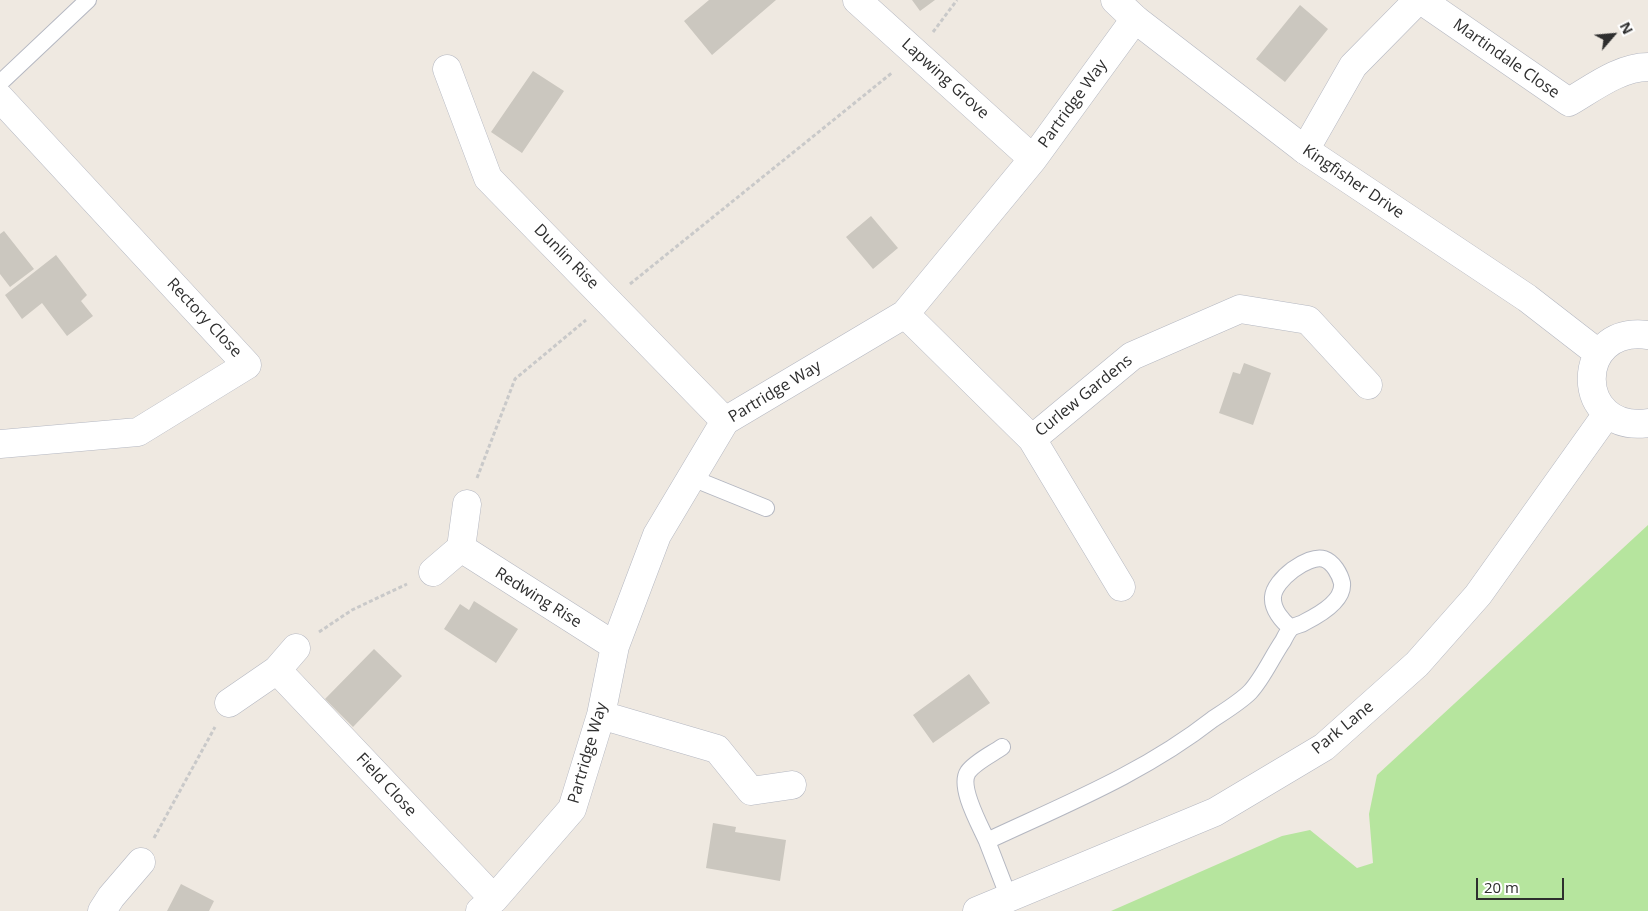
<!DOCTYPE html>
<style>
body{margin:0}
#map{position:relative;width:1648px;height:911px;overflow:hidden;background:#efe9e1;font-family:"Open Sans",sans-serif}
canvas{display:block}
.north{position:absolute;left:1588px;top:10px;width:50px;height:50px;-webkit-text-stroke:4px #fff;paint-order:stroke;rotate:63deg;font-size:14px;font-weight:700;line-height:20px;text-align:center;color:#2e2e2e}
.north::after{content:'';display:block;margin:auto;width:18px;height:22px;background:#2e2e2e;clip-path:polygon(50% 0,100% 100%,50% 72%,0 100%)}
.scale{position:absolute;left:1476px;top:878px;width:88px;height:22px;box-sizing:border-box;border:2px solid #2e2e2e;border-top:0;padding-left:6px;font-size:15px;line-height:18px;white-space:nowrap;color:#2e2e2e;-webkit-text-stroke:4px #fff;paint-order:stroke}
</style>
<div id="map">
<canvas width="1648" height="911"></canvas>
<div class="north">N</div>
<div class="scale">20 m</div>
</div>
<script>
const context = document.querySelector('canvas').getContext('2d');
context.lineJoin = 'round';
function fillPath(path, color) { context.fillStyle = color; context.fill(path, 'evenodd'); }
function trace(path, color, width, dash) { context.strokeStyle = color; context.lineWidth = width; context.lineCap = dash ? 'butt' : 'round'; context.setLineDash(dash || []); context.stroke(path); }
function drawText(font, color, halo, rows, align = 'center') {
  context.font = font + ' "Open Sans",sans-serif'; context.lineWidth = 4; context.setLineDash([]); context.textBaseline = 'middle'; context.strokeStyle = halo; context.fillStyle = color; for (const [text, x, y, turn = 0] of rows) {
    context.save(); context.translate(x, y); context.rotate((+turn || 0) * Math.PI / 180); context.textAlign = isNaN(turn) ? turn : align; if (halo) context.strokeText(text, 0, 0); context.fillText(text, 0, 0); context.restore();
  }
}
const green = new Path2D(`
 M 1648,525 L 1648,911 L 1111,911 L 1282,836 L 1310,830 L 1357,868 L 1373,863 L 1369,814 L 1377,775 Z`);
const building = new Path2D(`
 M 709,0 L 776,0 L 712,55 L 684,21 Z
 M 912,0 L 935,0 L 920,11 Z
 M 1300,5 L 1328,29 L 1285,82 L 1256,59 Z
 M 533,71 L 564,91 L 522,153 L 491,132 Z
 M 871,216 L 898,248 L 873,269 L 846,237 Z
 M 4,231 L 34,269 L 10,287 L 0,274 L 0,234 Z
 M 56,255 L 87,295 L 81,301 L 93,316 L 67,336 L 42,303 L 22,319 L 5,295 Z
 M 1244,363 L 1271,373 L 1253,425 L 1219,413 L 1233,372 L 1240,374 Z
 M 474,601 L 518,629 L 496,663 L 444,629 L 460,604 L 469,610 Z
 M 374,649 L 402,676 L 353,727 L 325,699 Z
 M 969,674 L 990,703 L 933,743 L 913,715 Z
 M 713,823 L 736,827 L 735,832 L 786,840 L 780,881 L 706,868 Z
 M 181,884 L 214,901 L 209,911 L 167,911 Z`);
const path = new Path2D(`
 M 933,32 L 957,0
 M 630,284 L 893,72
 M 477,478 L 515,379 L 586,320
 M 319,632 L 352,610 L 407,584
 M 154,838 L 215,727`);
const lane = new Path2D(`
 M 0,83 L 88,0
 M 692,478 L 766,508
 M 987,841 C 980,825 958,787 968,772 C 975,762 992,754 1002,747
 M 1009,898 L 987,841 C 1066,804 1144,773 1213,719 C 1225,711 1240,702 1250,692 C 1263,678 1272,657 1283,641 C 1285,637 1288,631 1291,628 C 1295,625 1301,625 1305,622 C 1319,615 1344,601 1342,583 C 1340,574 1333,562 1324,559 C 1308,554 1274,580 1273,597 C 1272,609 1282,621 1291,628`);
const street = new Path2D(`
 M 857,0 L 1033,159
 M 1421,0 L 1569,102 C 1593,88 1620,67 1648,67
 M 447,69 L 488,178 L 725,421
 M 0,98 L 247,365 L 138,432 L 0,444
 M 1305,150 L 1353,66 L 1418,0
 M 905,314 L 1032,439
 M 461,548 L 615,646
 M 433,572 L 461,548 L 467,504
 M 1121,587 L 1032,439 L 1132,356 L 1240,309 L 1308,320 L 1368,385
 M 277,670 L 494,899
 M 229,703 L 277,670 L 296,648
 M 601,715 L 717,749 L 751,791 L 792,785
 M 102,911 L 111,897 L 141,862
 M 480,911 L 494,899 L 572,809 L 601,715 L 615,646 L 657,535 L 725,421 L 905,314 L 1033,159 L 1135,19`);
const secondary = new Path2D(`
 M 1115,0 L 1135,19 L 1305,150 L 1527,298 L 1598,353
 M 1648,335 C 1572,325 1574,434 1648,423
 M 977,911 L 1215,812 L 1324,747 L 1417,664 L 1478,595 L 1607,414`);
const streetNames = [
 ["Martindale Close",1506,59,35],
 ["Lapwing Grove",945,79,42],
 ["Partridge Way",1073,104,-54],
 ["Kingfisher Drive",1353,182,34],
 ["Dunlin Rise",566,257,45],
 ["Rectory Close",204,318,47],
 ["Partridge Way",775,392,-31],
 ["Curlew Gardens",1084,396,-39],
 ["Redwing Rise",538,598,32],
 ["Park Lane",1343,728,-39],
 ["Partridge Way",588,753,-74],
 ["Field Close",386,785,47]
];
fillPath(green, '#b6e59e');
fillPath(building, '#cbc7bf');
trace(lane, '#b4b7c1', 18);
trace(street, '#b4b7c1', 29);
trace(secondary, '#b4b7c1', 29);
trace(path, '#c9c9c9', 3, [4, 2.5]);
trace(lane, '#fff', 16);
trace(street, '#fff', 28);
trace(secondary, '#fff', 28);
drawText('16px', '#2e2e2e', '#fff', streetNames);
</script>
